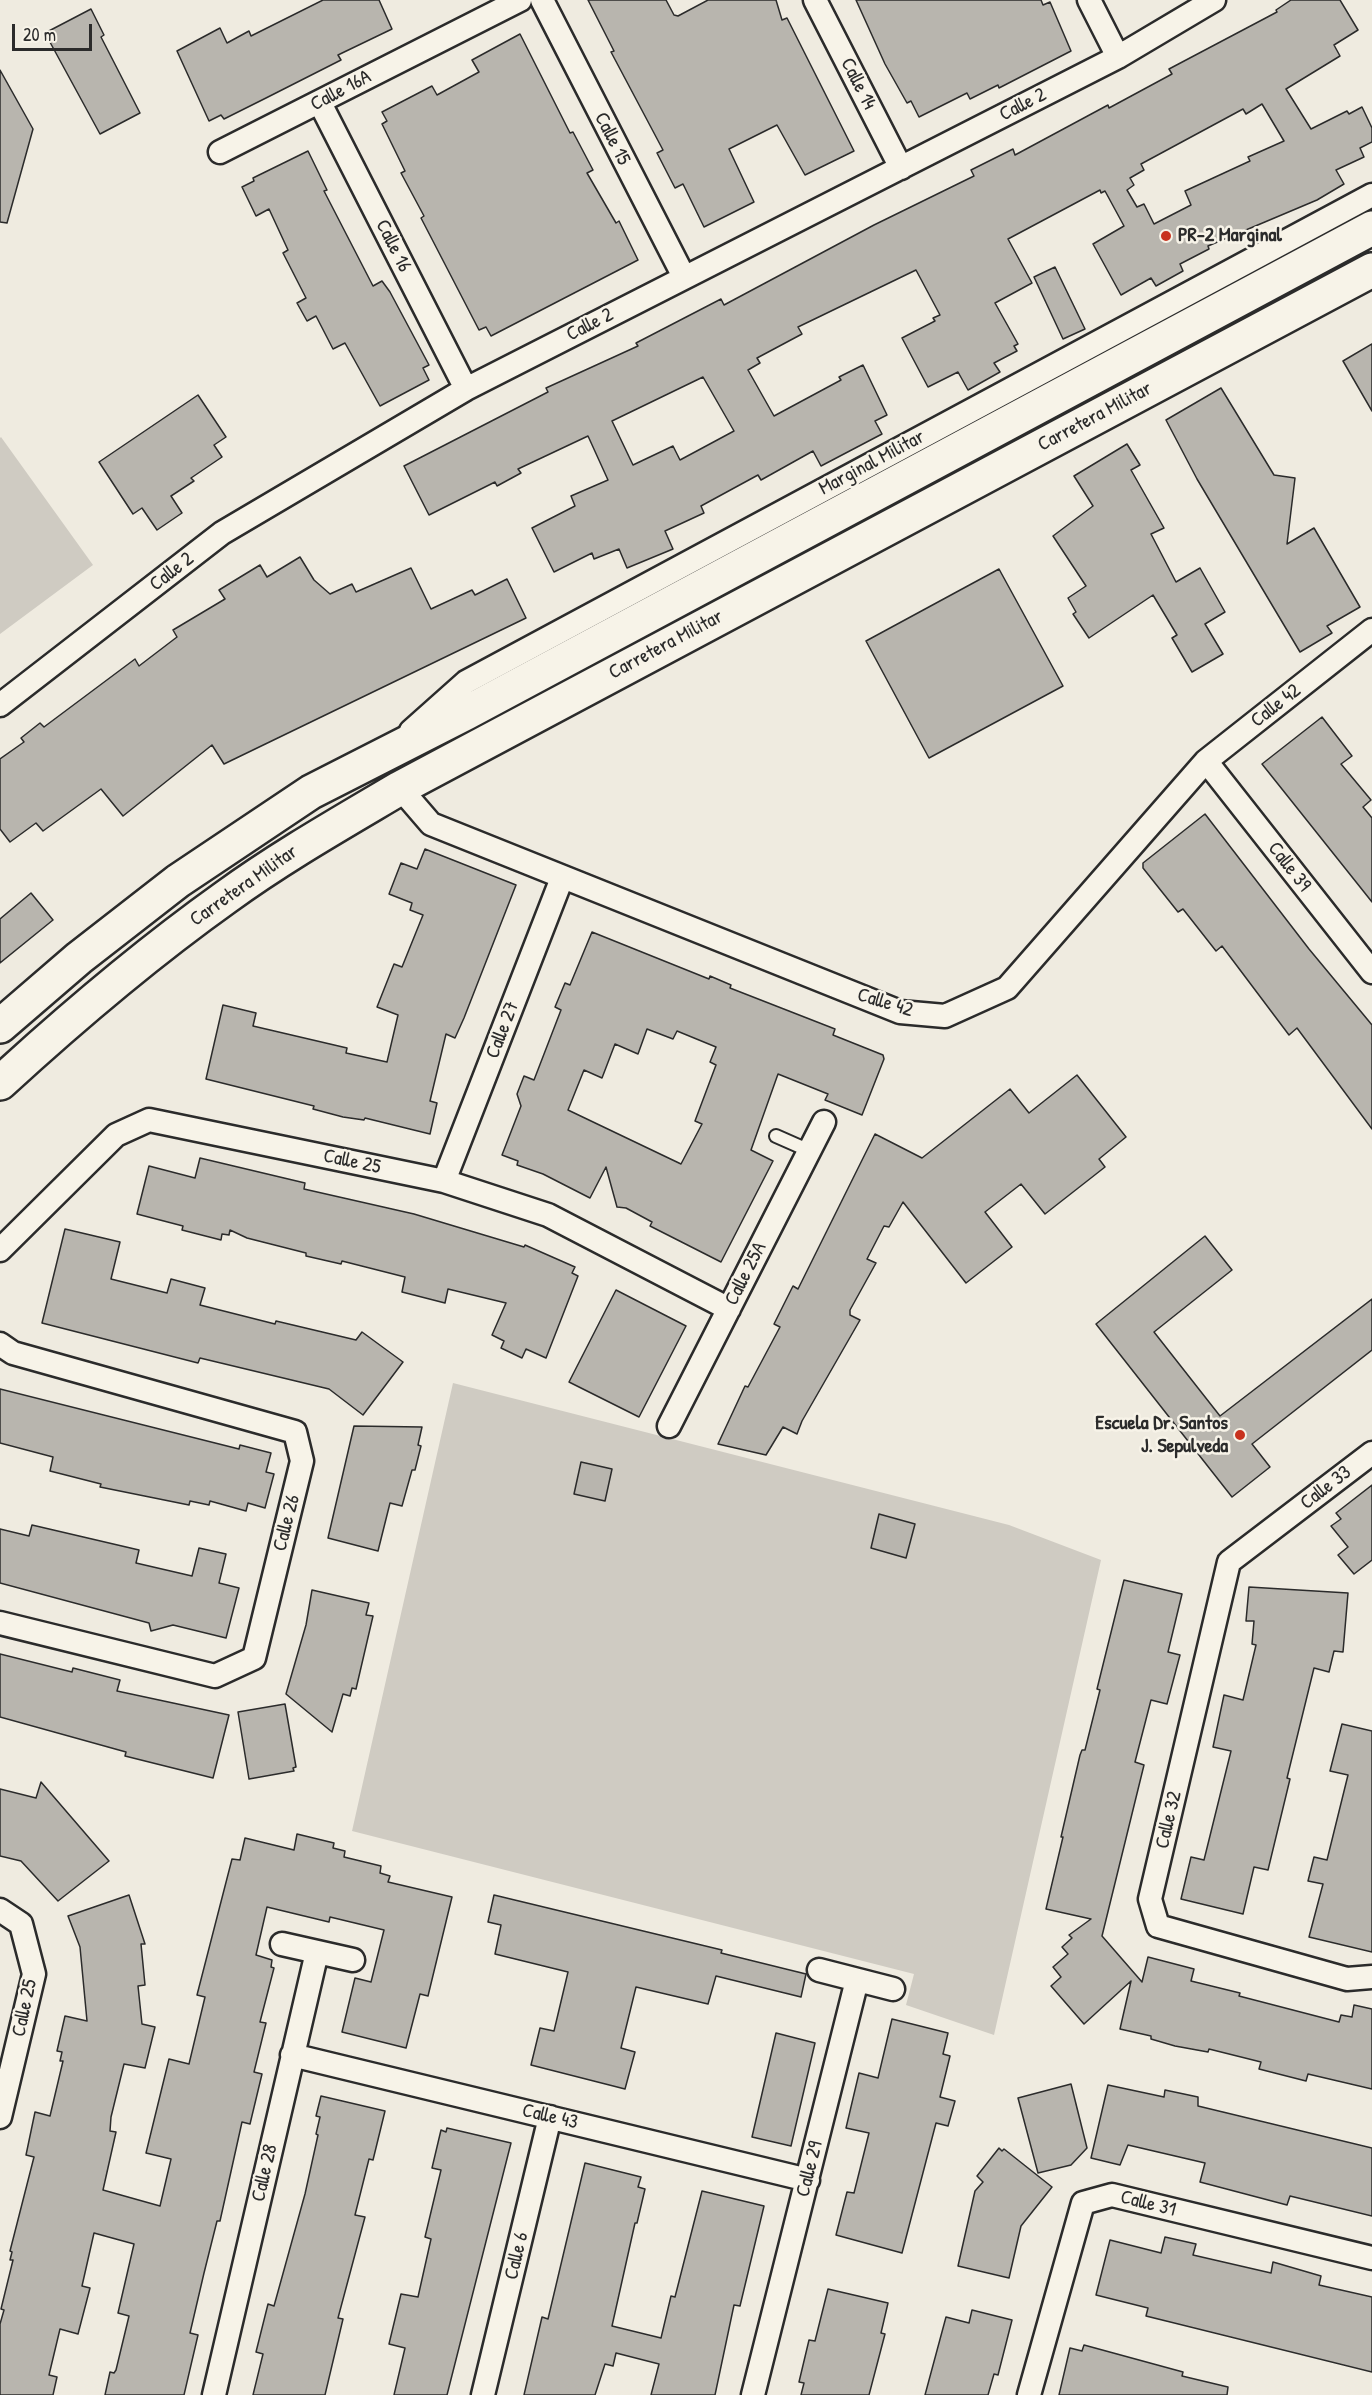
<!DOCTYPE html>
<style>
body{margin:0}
#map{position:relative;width:1372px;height:2395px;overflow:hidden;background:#efebe0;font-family:"Patrick Hand",sans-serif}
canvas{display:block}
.scale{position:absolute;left:12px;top:24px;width:80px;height:27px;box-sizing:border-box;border:3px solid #2b2b2b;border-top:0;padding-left:8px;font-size:18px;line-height:21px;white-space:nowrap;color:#2b2b2b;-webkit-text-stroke:4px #f7f3e8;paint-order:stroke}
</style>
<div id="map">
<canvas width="1372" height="2395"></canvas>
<div class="scale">20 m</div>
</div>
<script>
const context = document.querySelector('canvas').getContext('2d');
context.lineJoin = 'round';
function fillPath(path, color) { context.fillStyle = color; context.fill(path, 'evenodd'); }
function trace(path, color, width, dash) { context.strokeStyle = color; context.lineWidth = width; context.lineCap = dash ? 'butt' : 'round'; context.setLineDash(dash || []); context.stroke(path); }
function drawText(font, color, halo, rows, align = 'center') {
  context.font = font + ' "Patrick Hand",sans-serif'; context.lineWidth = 5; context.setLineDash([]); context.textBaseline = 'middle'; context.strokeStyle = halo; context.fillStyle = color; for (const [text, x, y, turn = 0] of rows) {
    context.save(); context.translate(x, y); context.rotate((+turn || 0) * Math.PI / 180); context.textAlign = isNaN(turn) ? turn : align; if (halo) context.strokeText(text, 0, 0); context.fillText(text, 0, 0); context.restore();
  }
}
const green = new Path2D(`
 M 1,437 L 93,565 L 0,634 L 0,438 Z
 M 453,1383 L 1009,1525 L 1101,1560 L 994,2035 L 906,2005 L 914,1974 L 352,1831 Z`);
const building = new Path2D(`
 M 323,0 L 379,0 L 392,29 L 338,55 L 341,60 L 266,98 L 224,119 L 221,115 L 209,121 L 177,51 L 220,28 L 227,43 L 249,31 L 251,36 Z
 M 588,0 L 666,0 L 674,15 L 678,16 L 708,0 L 776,0 L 782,20 L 787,18 L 854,151 L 805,175 L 777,125 L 729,149 L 754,202 L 704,227 L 683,184 L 675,188 L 657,153 L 663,150 L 611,52 L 614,51 Z
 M 856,0 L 1041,0 L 1043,5 L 1050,2 L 1071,51 L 999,88 L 998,85 L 970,99 L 967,93 L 919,117 L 911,101 L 907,103 L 885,64 Z
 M 1291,0 L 1340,0 L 1358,30 L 1334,45 L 1340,56 L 1286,89 L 1311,129 L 1347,111 L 1349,114 L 1362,107 L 1372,128 L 1372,142 L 1360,148 L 1364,157 L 1336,170 L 1344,184 L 1317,200 L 1208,246 L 1209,249 L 1180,264 L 1183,271 L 1156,286 L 1151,278 L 1121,295 L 1093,244 L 1124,226 L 1105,191 L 1101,193 L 1100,190 L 1008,239 L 1032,283 L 995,303 L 1018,344 L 1014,346 L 1017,351 L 994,363 L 1000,372 L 968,390 L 958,372 L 928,387 L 902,338 L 935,321 L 933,318 L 940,315 L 916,270 L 798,327 L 802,334 L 757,358 L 760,363 L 748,370 L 774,416 L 841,380 L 839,377 L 863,365 L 887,415 L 875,421 L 882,434 L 821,466 L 813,451 L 761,480 L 758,475 L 701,506 L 704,513 L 665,531 L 673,549 L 627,568 L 619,549 L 594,559 L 592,553 L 554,572 L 532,528 L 575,506 L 571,496 L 608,480 L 588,436 L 518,469 L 521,473 L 497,486 L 495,482 L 429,515 L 404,466 L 548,392 L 546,388 L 638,346 L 636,343 L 721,299 L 724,305 L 874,225 L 974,176 L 971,170 L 1013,149 L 1015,155 L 1108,105 L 1109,108 L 1172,74 L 1169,69 L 1277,12 L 1276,10 ZM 1262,104 L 1284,141 L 1248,157 L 1250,161 L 1185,191 L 1191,205 L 1154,224 L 1144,204 L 1137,207 L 1127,190 L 1134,185 L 1130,178 L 1144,170 L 1141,164 L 1243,109 L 1246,114 ZM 703,377 L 734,431 L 680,460 L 673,446 L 633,465 L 612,421 Z
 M 91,9 L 104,35 L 101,37 L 140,113 L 100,134 L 45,33 Z
 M 520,34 L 570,133 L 573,132 L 593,170 L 587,173 L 616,223 L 619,221 L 638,260 L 491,336 L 486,327 L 479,330 L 421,218 L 424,216 L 401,173 L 405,171 L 382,124 L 387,121 L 382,112 L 432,86 L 437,95 L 479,72 L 472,60 Z
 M 0,70 L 33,129 L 7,223 L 0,222 Z
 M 308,151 L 327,190 L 324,191 L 373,286 L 382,281 L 390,292 L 429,365 L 423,368 L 429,380 L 380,406 L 345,343 L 333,349 L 316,316 L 307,321 L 297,303 L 306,298 L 283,253 L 288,250 L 269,209 L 256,216 L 242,187 L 254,181 L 253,178 Z
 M 1055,267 L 1085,329 L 1063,339 L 1034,277 Z
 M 1372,344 L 1372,411 L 1343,361 Z
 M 1221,388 L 1274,475 L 1295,478 L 1287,544 L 1314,528 L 1360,607 L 1327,626 L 1332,633 L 1300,652 L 1197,479 L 1166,420 Z
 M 198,395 L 226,437 L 214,445 L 222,457 L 191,478 L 194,481 L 171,496 L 182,513 L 157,530 L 142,508 L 133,514 L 99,462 Z
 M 1127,444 L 1140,465 L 1131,470 L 1164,528 L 1151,534 L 1176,582 L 1200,568 L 1225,612 L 1205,624 L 1223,654 L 1192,672 L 1172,638 L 1177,635 L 1153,595 L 1089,638 L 1073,614 L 1076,612 L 1068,598 L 1086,586 L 1053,536 L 1093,506 L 1074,476 Z
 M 300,557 L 314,580 L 330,594 L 352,584 L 356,592 L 411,568 L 431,609 L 472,590 L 475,595 L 507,579 L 526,618 L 224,764 L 212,745 L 123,816 L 101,789 L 43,831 L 36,823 L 10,842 L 0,829 L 0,759 L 24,742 L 21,738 L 40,723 L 44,727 L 135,659 L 139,666 L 177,637 L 173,630 L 225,599 L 219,590 L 260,565 L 267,577 Z
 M 999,569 L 1063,686 L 929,758 L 866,641 Z
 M 1322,717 L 1352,756 L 1341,764 L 1371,800 L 1363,807 L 1372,818 L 1372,902 L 1262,764 Z
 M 1205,814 L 1309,949 L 1372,1025 L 1372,1129 L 1297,1028 L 1289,1035 L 1222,946 L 1216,951 L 1183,909 L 1178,912 L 1143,868 L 1143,863 Z
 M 425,849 L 516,885 L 464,1018 L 455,1038 L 446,1034 L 430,1101 L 437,1103 L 430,1134 L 365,1118 L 364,1120 L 343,1117 L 313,1109 L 314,1106 L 206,1079 L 223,1005 L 256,1013 L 253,1026 L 347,1048 L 346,1053 L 387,1062 L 398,1015 L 377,1007 L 394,964 L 402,967 L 423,915 L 410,910 L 412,903 L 389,894 L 401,863 L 417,869 Z
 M 31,893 L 53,920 L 0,963 L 0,919 Z
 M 592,932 L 709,979 L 710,976 L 731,985 L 730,988 L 835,1029 L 833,1035 L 883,1055 L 884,1059 L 862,1115 L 825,1100 L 828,1094 L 778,1074 L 751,1150 L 773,1161 L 721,1262 L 650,1226 L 652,1222 L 626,1208 L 617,1207 L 606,1167 L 590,1198 L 543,1174 L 517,1165 L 518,1161 L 502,1155 L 521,1106 L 517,1094 L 524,1076 L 534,1080 L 561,1010 L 555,1007 L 565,983 L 570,985 ZM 647,1029 L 673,1039 L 677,1031 L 716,1047 L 710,1062 L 716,1065 L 695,1121 L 702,1124 L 681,1164 L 568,1110 L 584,1070 L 602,1078 L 615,1044 L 638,1054 Z
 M 1077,1075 L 1126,1137 L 1099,1159 L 1105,1167 L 1045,1214 L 1021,1184 L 985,1212 L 1012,1247 L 966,1283 L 903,1202 L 889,1227 L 884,1226 L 867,1259 L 876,1263 L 850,1310 L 850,1315 L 860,1320 L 802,1421 L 797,1434 L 783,1427 L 766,1455 L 718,1444 L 745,1386 L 748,1387 L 780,1327 L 774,1324 L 793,1286 L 798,1289 L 875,1134 L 922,1158 L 1010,1089 L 1029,1113 Z
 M 200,1158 L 305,1183 L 304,1189 L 414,1214 L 524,1247 L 525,1245 L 575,1267 L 572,1273 L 578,1276 L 546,1358 L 526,1349 L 522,1358 L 501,1348 L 504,1341 L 492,1335 L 506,1303 L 448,1289 L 445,1303 L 402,1292 L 405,1277 L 342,1261 L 341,1264 L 306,1256 L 306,1253 L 247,1238 L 230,1230 L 229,1235 L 222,1234 L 221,1240 L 182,1230 L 183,1226 L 137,1214 L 149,1166 L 195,1178 Z
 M 65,1229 L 120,1242 L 111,1279 L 167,1293 L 171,1279 L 205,1288 L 200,1305 L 275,1324 L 276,1321 L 356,1340 L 362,1332 L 403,1362 L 363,1415 L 329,1389 L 200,1358 L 198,1363 L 42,1323 Z
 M 1205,1236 L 1232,1270 L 1154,1332 L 1220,1416 L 1372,1299 L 1372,1350 L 1252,1444 L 1270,1467 L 1232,1497 L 1096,1324 Z
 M 616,1290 L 686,1326 L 639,1417 L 569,1382 Z
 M 0,1389 L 239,1449 L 240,1445 L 271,1453 L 266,1472 L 274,1474 L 265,1508 L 248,1503 L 246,1511 L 210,1501 L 209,1505 L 190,1501 L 189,1505 L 100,1487 L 101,1484 L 50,1471 L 53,1457 L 0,1443 Z
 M 354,1426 L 422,1427 L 418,1445 L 421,1446 L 415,1470 L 412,1470 L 402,1506 L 390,1503 L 378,1551 L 328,1538 Z
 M 581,1462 L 612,1469 L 605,1501 L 574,1494 Z
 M 1372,1485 L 1372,1560 L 1354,1574 L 1338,1555 L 1348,1547 L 1331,1526 L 1341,1519 L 1336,1513 Z
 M 879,1514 L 915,1524 L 906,1558 L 871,1548 Z
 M 32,1525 L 139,1550 L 136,1563 L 192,1576 L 199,1548 L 226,1554 L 219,1583 L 239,1588 L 226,1638 L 173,1625 L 151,1631 L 149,1623 L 0,1583 L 0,1529 L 29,1536 Z
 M 1124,1580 L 1182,1594 L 1168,1652 L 1180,1655 L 1167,1704 L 1151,1700 L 1135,1762 L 1144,1765 L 1102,1936 L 1142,1982 L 1148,1957 L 1194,1969 L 1191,1981 L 1240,1993 L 1239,1996 L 1339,2022 L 1341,2015 L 1352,2017 L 1354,2005 L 1372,2009 L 1372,2089 L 1308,2074 L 1306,2081 L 1259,2069 L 1261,2062 L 1209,2049 L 1208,2052 L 1175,2046 L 1151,2039 L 1151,2036 L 1120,2029 L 1131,1981 L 1084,2024 L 1051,1986 L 1061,1977 L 1053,1967 L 1068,1954 L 1062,1947 L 1072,1938 L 1069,1935 L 1091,1919 L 1046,1909 L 1063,1837 L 1061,1837 L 1080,1755 L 1082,1750 L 1085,1750 L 1100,1690 L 1097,1689 Z
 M 1249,1587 L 1348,1593 L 1343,1652 L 1334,1651 L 1329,1672 L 1314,1668 L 1287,1778 L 1290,1779 L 1268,1870 L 1254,1867 L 1243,1914 L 1181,1899 L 1191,1857 L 1204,1860 L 1231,1751 L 1213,1747 L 1224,1695 L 1243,1700 L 1256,1645 L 1252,1644 L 1254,1621 L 1246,1621 Z
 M 312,1590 L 369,1603 L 366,1615 L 373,1616 L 356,1689 L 352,1688 L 350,1696 L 343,1694 L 332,1732 L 286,1694 L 306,1625 Z
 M 0,1654 L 72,1672 L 73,1668 L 120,1680 L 117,1691 L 229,1715 L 213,1778 L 125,1756 L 126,1752 L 0,1717 Z
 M 285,1704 L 296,1767 L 293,1768 L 294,1771 L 249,1779 L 238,1712 Z
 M 1342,1724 L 1372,1731 L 1372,1952 L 1309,1937 L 1323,1884 L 1308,1881 L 1314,1857 L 1327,1860 L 1348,1775 L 1330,1771 Z
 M 41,1782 L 109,1861 L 58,1901 L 21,1861 L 0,1856 L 0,1789 L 36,1798 Z
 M 297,1834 L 334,1843 L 333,1848 L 345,1851 L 344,1857 L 381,1866 L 380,1873 L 390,1876 L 388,1882 L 452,1897 L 428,1996 L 420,1994 L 406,2048 L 342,2032 L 355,1978 L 371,1982 L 384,1930 L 330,1917 L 329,1922 L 267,1907 L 256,1955 L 272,1960 L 271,1967 L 274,1968 L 260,2022 L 266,2023 L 254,2072 L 262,2074 L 250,2124 L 242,2122 L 220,2221 L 217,2221 L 204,2273 L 190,2333 L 198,2335 L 184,2395 L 105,2395 L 110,2372 L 114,2373 L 116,2370 L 129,2316 L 118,2313 L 134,2244 L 94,2233 L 82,2286 L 90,2288 L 78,2334 L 60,2329 L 49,2375 L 57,2377 L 53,2395 L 0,2395 L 0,2324 L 4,2310 L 1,2309 L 13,2260 L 10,2260 L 12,2252 L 10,2251 L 34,2157 L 26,2155 L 35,2112 L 50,2116 L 63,2061 L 60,2061 L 62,2052 L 57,2051 L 65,2016 L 87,2021 L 80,1947 L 68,1916 L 129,1895 L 145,1944 L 141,1944 L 145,1985 L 138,1986 L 142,2024 L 155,2027 L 145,2068 L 124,2064 L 111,2117 L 110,2131 L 116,2132 L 103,2190 L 160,2206 L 171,2159 L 146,2153 L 169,2059 L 189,2064 L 205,1997 L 197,1995 L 232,1859 L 240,1860 L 245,1838 L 294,1850 Z
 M 494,1895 L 722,1950 L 721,1953 L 806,1974 L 801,1997 L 716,1976 L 708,2004 L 636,1987 L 621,2048 L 635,2052 L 625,2089 L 531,2065 L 540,2028 L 554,2031 L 568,1972 L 495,1954 L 501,1925 L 488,1922 Z
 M 892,2019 L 948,2033 L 943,2054 L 950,2056 L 940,2097 L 955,2101 L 948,2126 L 936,2123 L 902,2253 L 836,2235 L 847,2192 L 854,2193 L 869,2133 L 846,2128 L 859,2073 L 878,2078 Z
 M 776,2033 L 815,2043 L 791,2146 L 752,2137 Z
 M 1071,2084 L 1087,2148 L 1071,2165 L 1038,2173 L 1018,2098 Z
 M 1108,2085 L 1164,2097 L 1165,2090 L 1198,2097 L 1198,2106 L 1372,2148 L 1372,2216 L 1290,2196 L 1287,2205 L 1200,2182 L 1205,2163 L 1128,2145 L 1120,2165 L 1091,2158 Z
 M 321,2096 L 385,2111 L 373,2160 L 369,2159 L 355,2215 L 365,2217 L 338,2318 L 343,2319 L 325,2395 L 253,2395 L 263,2354 L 256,2352 L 268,2304 L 274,2306 L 305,2194 L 318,2135 L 316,2134 L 320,2117 L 316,2116 Z
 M 447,2128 L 511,2143 L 447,2395 L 394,2395 L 405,2348 L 389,2344 L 401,2294 L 418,2297 L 431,2239 L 425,2237 L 441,2170 L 432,2168 L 441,2130 L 446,2132 Z
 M 999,2148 L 1002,2151 L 1004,2149 L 1052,2187 L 1021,2226 L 1009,2278 L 958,2266 L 975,2191 L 983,2182 L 977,2176 Z
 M 585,2163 L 641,2177 L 638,2187 L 645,2189 L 637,2223 L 635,2223 L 612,2326 L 661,2338 L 671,2296 L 675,2297 L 702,2191 L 764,2206 L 740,2306 L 734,2305 L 715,2395 L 651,2395 L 659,2364 L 616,2353 L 613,2366 L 605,2364 L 595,2395 L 524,2395 L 542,2317 L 548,2319 Z
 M 1165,2237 L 1196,2244 L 1193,2255 L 1271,2273 L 1273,2262 L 1321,2276 L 1319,2285 L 1372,2297 L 1372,2372 L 1146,2316 L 1148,2308 L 1096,2295 L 1110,2240 L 1161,2253 Z
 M 828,2289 L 888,2303 L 881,2333 L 885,2334 L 869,2395 L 801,2395 L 804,2383 L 799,2382 L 809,2340 L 815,2341 Z
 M 972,2310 L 1012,2320 L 998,2375 L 994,2374 L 988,2395 L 925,2395 L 946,2317 L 969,2323 Z
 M 1084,2345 L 1183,2372 L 1182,2376 L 1228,2387 L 1227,2395 L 1059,2395 L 1070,2348 L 1082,2351 Z`);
const lane = new Path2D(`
 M 776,1136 L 810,1151`);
const street = new Path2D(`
 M 542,0 L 684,277
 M 815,0 L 901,168
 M 1089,0 L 1118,57
 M 320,103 L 466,389
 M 220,152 L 520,0
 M 0,705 L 222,533 L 466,389 L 1118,57 L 1214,0
 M 411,731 L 466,682 L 1372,195
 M 1206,761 L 1372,972
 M 400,788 L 431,824 L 900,1012 L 945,1016 L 1007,988 L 1206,761 L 1372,630
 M 444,1181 L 562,878
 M 0,1250 L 116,1135 L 149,1120 L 444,1181 L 548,1215 L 729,1309
 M 0,1344 L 13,1353 L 295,1432 L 302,1461 L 254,1658 L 215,1676 L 0,1623
 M 669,1426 L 824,1122
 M 1372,1453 L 1229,1562 L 1150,1899 L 1158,1926 L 1347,1979 L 1372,1977
 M 0,1910 L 21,1924 L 34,1974 L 0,2117
 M 282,1944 L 353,1960
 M 819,1970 L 893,1989
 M 292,2055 L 808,2180
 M 214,2395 L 317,1952
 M 483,2395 L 550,2117
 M 753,2395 L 857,1980
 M 1029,2395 L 1083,2203 L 1112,2195 L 1372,2258`);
const primary = new Path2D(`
 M 0,1026 L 79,958 L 178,881 L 311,792 L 466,713 L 1372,228
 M 0,1083 C 72,1017 146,954 226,897 C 281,857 341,823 400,788 L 1372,270`);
const markers = [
 [1166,236,6,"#c8321e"],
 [1240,1435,6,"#c8321e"]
];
const streetNames = [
 ["Calle 14",858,84,63],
 ["Calle 16A",341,91,-28],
 ["Calle 2",1023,105,-27],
 ["Calle 15",612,139,63],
 ["Calle 16",393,246,63],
 ["Calle 2",590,325,-27],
 ["Carretera Militar",1095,417,-28],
 ["Marginal Militar",872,463,-28],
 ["Calle 2",172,572,-38],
 ["Carretera Militar",666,645,-28],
 ["Calle 42",1276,706,-38],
 ["Calle 39",1289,867,52],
 ["Carretera Militar",244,886,-35],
 ["Calle 42",885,1003,17],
 ["Calle 27",503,1030,-69],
 ["Calle 25",352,1162,12],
 ["Calle 25A",746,1274,-63],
 ["Calle 33",1326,1488,-38],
 ["Calle 26",287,1523,-76],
 ["Calle 32",1169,1820,-77],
 ["Calle 25",25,2008,-78],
 ["Calle 43",550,2117,13],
 ["Calle 29",810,2169,-76],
 ["Calle 28",265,2173,-77],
 ["Calle 31",1148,2204,14],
 ["Calle 6",517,2256,-77]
];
const poiNames = [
 ["PR-2 Marginal",1178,236],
 ["Escuela Dr. Santos",1228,1424,"right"],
 ["J. Sepulveda",1228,1447,"right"]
];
fillPath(green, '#cfcbc2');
fillPath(building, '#b8b5ae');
trace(building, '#2b2b2b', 1.5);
trace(lane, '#2b2b2b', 16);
trace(street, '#2b2b2b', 27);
trace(primary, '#2b2b2b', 38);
trace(lane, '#f7f3e8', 12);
trace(street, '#f7f3e8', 22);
trace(primary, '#f7f3e8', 33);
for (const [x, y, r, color] of markers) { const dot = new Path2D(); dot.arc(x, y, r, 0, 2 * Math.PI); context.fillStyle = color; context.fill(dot); trace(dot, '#f7f3e8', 2); }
drawText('20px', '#2b2b2b', '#f7f3e8', streetNames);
drawText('bold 20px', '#2b2b2b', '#f7f3e8', poiNames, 'left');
</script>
